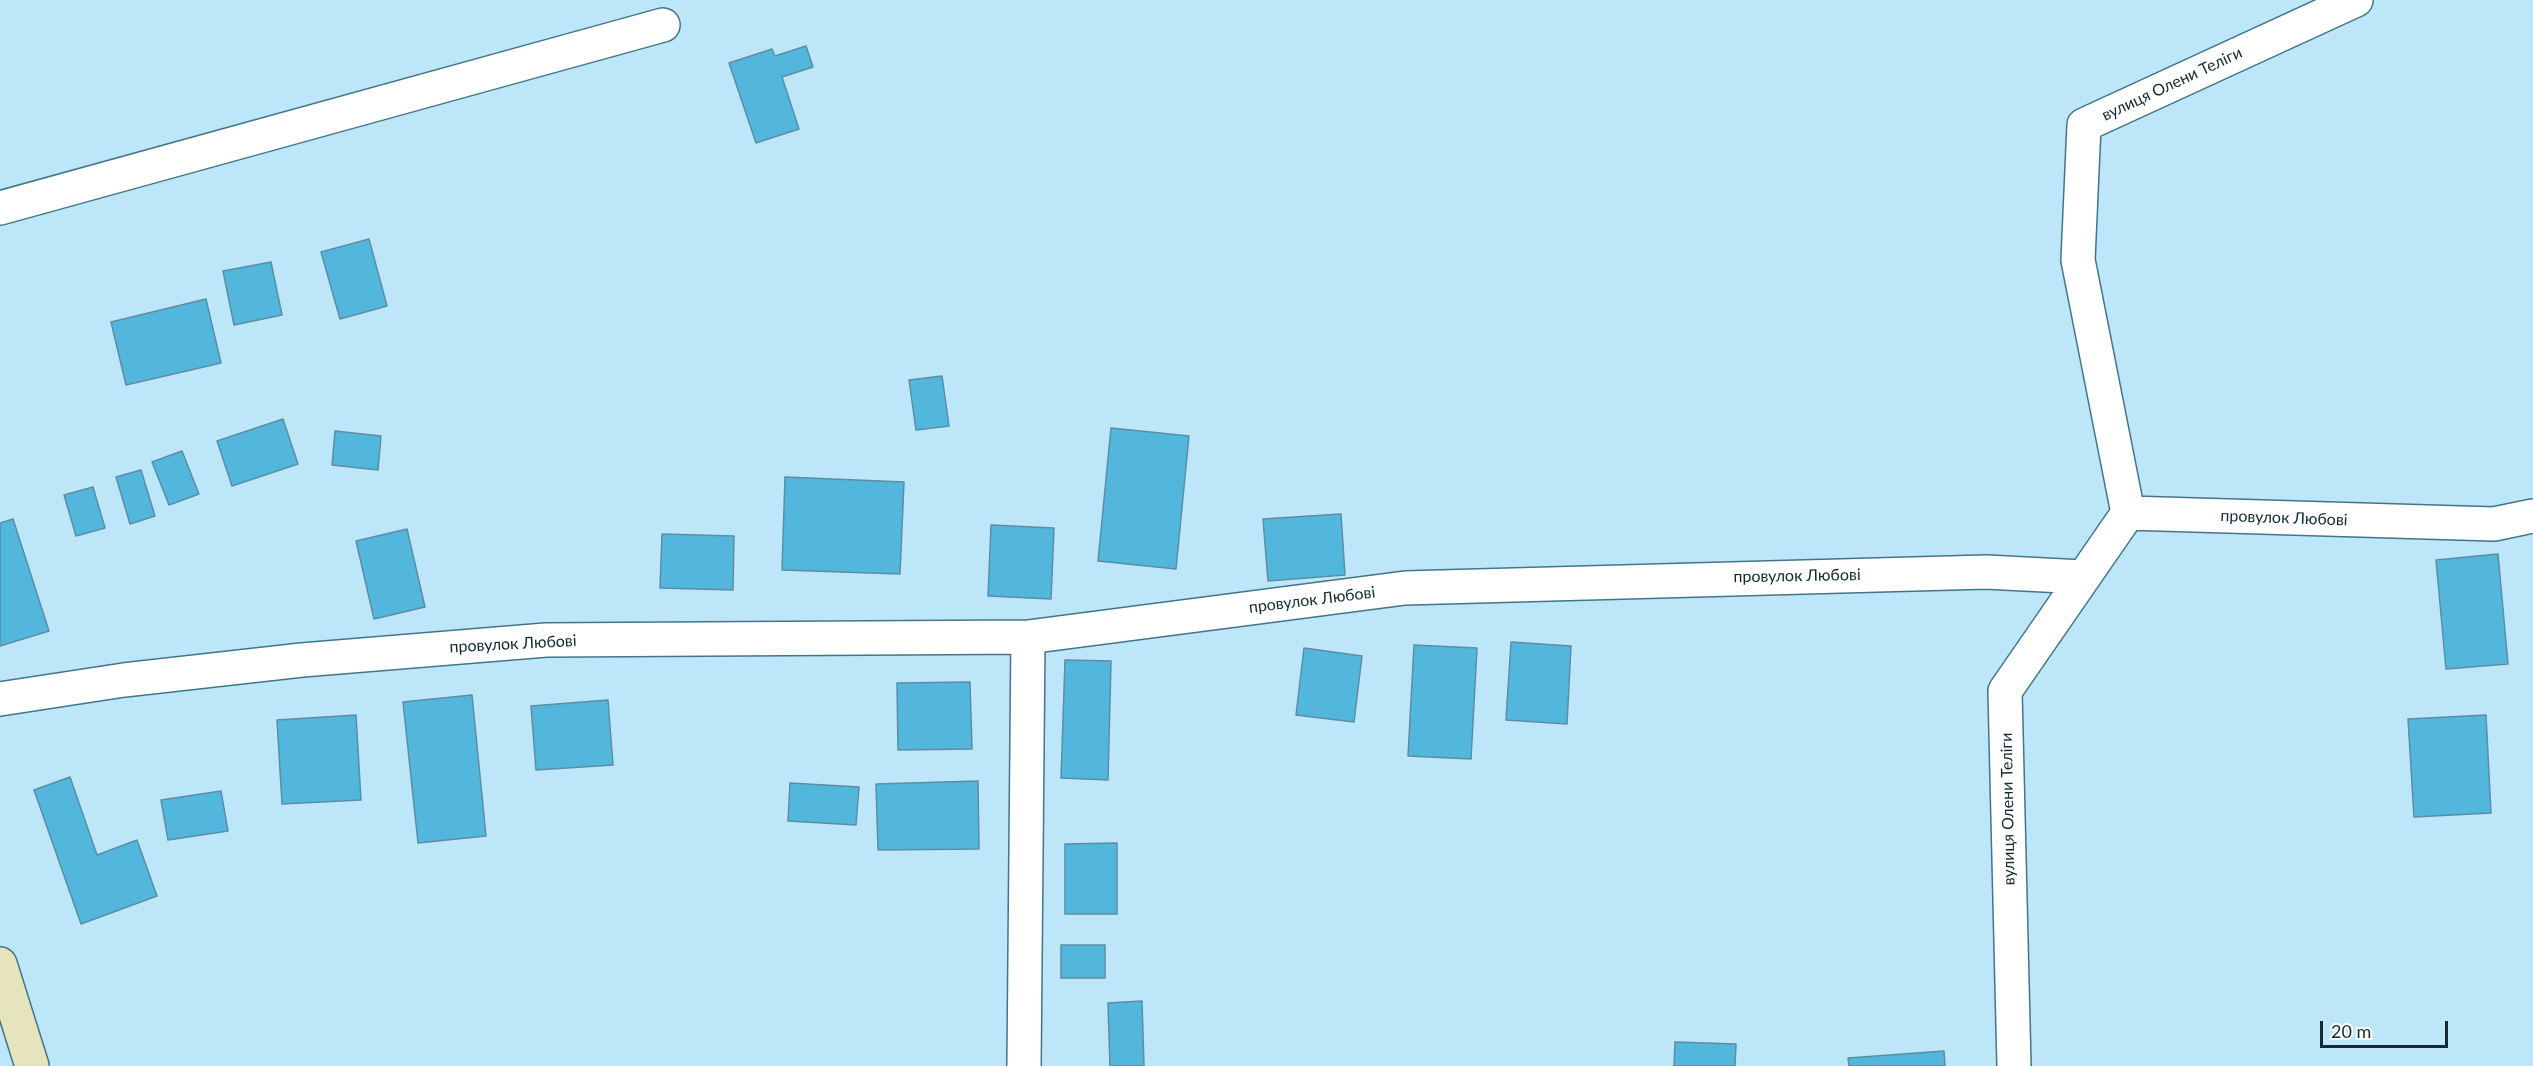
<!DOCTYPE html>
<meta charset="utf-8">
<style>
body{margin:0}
#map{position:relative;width:2533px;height:1066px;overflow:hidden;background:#bde7f9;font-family:Lato,sans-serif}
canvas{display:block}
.scale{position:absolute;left:2320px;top:1021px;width:128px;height:27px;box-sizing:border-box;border:3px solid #142932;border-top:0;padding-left:8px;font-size:18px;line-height:21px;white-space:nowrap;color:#142932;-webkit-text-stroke:4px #fff;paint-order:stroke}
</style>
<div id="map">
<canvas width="2533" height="1066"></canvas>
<div class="scale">20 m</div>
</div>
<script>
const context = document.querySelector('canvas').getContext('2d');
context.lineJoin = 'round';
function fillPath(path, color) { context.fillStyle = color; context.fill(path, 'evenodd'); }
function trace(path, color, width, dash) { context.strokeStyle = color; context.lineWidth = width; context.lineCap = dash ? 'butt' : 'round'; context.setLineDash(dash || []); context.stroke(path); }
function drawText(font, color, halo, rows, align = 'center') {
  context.font = font + ' Lato,sans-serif'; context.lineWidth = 5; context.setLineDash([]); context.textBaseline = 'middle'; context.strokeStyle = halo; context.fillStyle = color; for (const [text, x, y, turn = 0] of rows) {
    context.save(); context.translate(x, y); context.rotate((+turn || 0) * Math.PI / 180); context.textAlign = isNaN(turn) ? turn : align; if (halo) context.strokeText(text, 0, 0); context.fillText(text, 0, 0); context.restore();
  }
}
const building = new Path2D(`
 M 806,46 L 813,67 L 782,77 L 799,129 L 756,143 L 729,63 L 772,49 L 775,56 Z
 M 369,239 L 387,306 L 340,319 L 321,252 Z
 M 271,262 L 282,315 L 234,325 L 223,271 Z
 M 206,299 L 221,363 L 126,385 L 111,322 Z
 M 942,376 L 949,426 L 916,430 L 909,380 Z
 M 283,419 L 298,464 L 232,486 L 217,441 Z
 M 1111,428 L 1189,436 L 1176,569 L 1098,561 Z
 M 335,431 L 381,436 L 378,470 L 332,465 Z
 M 182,451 L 199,494 L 169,505 L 152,462 Z
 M 141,470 L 155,516 L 130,524 L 116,477 Z
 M 785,477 L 904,482 L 900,574 L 782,570 Z
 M 93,487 L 105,528 L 76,536 L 64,495 Z
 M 1341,514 L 1345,575 L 1268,581 L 1263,519 Z
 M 13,519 L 49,631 L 0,646 L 0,523 Z
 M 991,525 L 1054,528 L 1051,599 L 988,596 Z
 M 407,529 L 425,607 L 374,619 L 356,541 Z
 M 662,534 L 734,536 L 733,590 L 660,588 Z
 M 2498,554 L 2508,664 L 2446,669 L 2436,560 Z
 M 1511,642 L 1571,646 L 1567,724 L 1506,720 Z
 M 1414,645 L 1477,648 L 1471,759 L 1408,756 Z
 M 1304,648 L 1362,656 L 1354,722 L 1296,715 Z
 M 1065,660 L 1111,661 L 1108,780 L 1061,778 Z
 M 970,682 L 972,749 L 898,750 L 897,683 Z
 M 472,695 L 486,836 L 418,843 L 403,702 Z
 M 608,700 L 613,765 L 536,770 L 531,706 Z
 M 356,715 L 361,800 L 282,804 L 277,720 Z
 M 2486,715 L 2491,813 L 2414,817 L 2408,719 Z
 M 70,777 L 97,855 L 137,840 L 157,896 L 81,924 L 34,790 Z
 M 978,781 L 979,849 L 878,850 L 876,784 Z
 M 790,783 L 859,787 L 856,825 L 788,821 Z
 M 221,791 L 228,831 L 168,840 L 161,800 Z
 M 1117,843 L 1117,914 L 1065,914 L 1065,844 Z
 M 1061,945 L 1105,945 L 1105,978 L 1061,978 Z
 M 1142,1001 L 1144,1066 L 1110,1066 L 1108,1003 Z
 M 1675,1042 L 1736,1044 L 1735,1066 L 1674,1066 Z
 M 1944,1051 L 1945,1066 L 1849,1066 L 1848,1058 Z`);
const street = new Path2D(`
 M 0,208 L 663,25
 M 2128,513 L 2078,260 L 2084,125 L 2356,0
 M 0,699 L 124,680 L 302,660 L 546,640 L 1028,637
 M 1024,1066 L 1028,637 L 1405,588 L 1986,572 L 2083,577
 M 2014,1066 L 2005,691 L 2128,513 L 2494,524 L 2533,516`);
const secondary = new Path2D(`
 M 0,964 L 32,1066`);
const streetNames = [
 ["вулиця Олени Теліги",2172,84,-25],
 ["провулок Любові",2284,518,2],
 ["провулок Любові",1797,576,-1],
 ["провулок Любові",1312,600,-7],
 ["провулок Любові",513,644,-3],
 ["вулиця Олени Теліги",2008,809,-91]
];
fillPath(building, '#53b7dd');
trace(building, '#5b8ea3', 1.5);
trace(street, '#427589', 36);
trace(secondary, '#427589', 36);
trace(street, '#fff', 33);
trace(secondary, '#e6e4bd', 33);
drawText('16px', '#142932', '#fff', streetNames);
</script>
